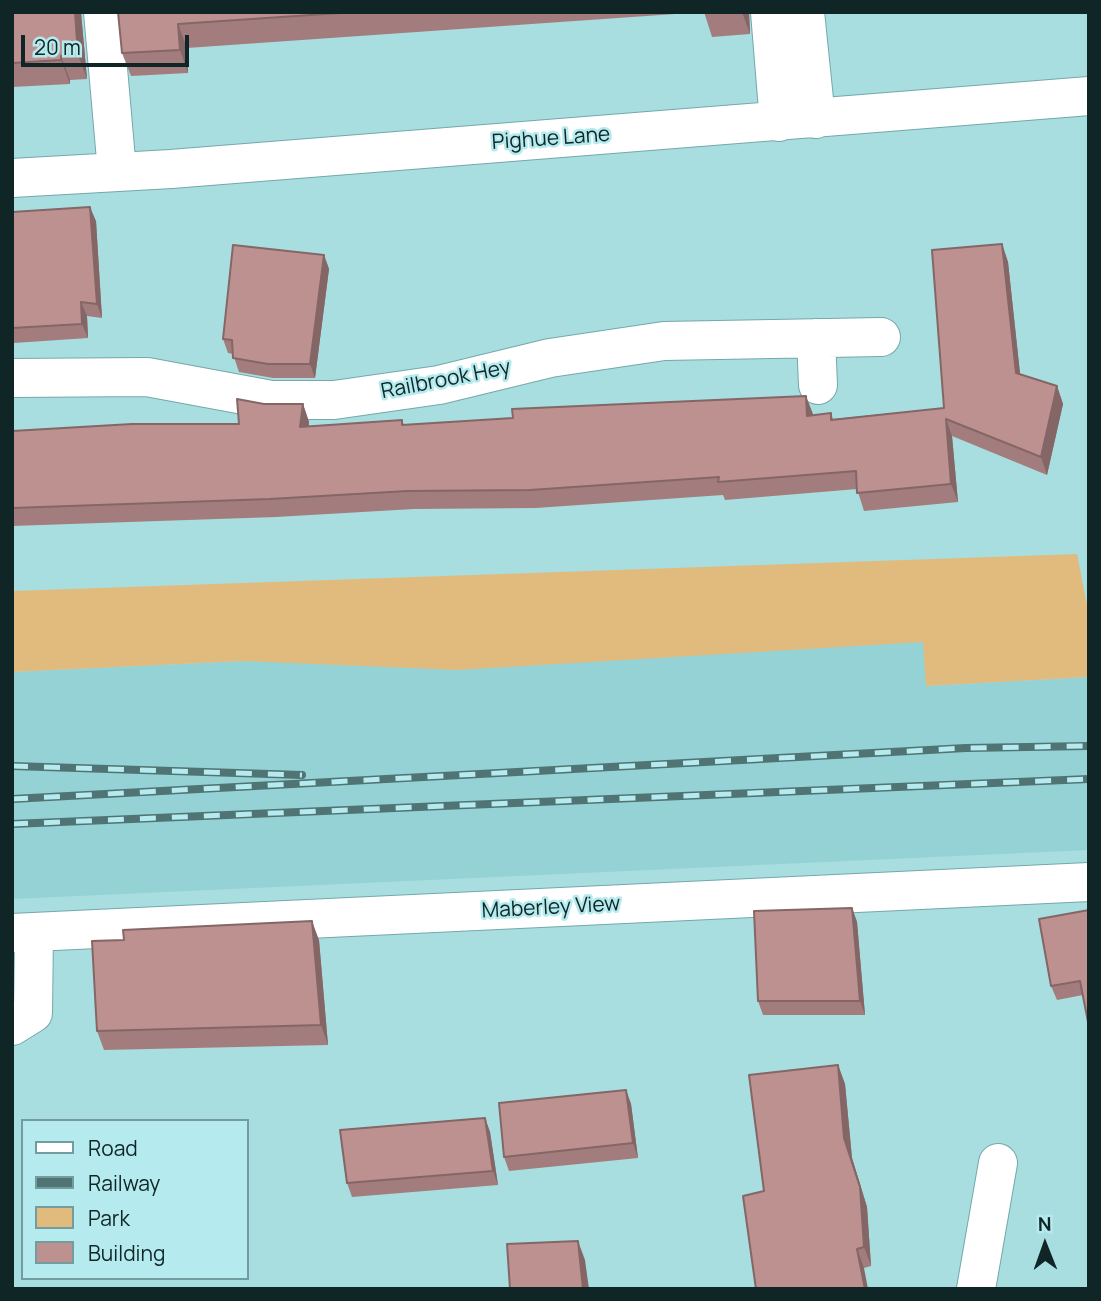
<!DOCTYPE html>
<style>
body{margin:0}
#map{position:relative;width:1101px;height:1301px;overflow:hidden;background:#a8dee0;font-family:Manrope,sans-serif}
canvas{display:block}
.frame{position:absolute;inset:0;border:14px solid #102526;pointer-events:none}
.legend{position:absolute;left:21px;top:1119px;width:228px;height:161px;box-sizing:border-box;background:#b5ebee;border:2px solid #739c9e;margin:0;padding:9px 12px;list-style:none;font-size:21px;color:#102526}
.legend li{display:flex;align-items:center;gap:14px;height:35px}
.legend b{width:35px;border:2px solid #739c9e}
.north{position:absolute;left:1010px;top:1210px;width:70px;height:70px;-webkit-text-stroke:5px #b5ebee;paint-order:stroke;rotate:359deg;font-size:19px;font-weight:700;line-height:28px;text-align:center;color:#102526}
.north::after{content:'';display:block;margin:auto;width:24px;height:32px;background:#102526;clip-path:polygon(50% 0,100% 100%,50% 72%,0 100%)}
.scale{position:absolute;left:21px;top:35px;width:168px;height:32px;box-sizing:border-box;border:4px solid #102526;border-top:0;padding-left:9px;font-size:21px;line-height:24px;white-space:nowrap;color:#102526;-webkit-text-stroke:5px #b5ebee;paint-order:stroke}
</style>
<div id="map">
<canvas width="1101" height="1301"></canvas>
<div class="frame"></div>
<ul class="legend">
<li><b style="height:9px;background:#fff"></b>Road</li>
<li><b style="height:9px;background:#507374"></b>Railway</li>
<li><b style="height:19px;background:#e1bb7e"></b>Park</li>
<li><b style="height:19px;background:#be9191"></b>Building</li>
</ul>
<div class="north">N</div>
<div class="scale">20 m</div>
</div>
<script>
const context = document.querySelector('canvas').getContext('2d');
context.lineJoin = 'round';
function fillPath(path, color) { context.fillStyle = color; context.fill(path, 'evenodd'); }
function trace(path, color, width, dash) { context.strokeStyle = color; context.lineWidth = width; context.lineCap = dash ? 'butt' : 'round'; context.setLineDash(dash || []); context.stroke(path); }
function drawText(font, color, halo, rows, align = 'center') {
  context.font = font + ' Manrope,sans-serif'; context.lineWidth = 5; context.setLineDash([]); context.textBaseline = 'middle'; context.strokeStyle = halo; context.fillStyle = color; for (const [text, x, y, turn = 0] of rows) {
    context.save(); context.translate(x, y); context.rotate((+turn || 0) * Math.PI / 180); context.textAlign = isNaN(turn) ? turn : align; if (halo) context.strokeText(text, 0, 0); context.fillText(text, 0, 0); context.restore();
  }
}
const built = new Path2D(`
 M 924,642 L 927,686 L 1089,677 L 1089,850 L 12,899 L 12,672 L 244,661 Z`);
const green = new Path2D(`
 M 1077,554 L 1089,615 L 1089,677 L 926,686 L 923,642 L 458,670 L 244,661 L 12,672 L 12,591 Z`);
const minor = new Path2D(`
 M 103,12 L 117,171
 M 770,12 L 779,122
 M 805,12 L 816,119
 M 12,178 L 171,169 L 1089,96
 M 816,338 L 818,385
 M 12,378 L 147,377 L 271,400 L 334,400 L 439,385 L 550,358 L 664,341 L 881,337
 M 12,933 L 1089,882
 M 12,1026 L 33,1013 L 34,932
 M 976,1289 L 998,1163`);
const rail = new Path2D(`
 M 12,766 L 302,775
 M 12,799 L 966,748 L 1089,746
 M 12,824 L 1089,779`);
const wall = new Path2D(`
 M 12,12 L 81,12 L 87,79 L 70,80 L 70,84 L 12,87 Z
 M 118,12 L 749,12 L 750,34 L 712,37 L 704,12 L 187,48 L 188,73 L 131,76 L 122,53 Z
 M 12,212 L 96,221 L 102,318 L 87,316 L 88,338 L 14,343 L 12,339 Z
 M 1002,244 L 1008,262 L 1020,375 L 1057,386 L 1063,404 L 1047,475 L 952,436 L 958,502 L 864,511 L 857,489 L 725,500 L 723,495 L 536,508 L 414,509 L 276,517 L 12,526 L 12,431 L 239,424 L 264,404 L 303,404 L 309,422 L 309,426 L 402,420 L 404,425 L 813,414 L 813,416 L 831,413 L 833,419 L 944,408 Z
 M 324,255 L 329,269 L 315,378 L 273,378 L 239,372 L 233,354 L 228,353 L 223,339 Z
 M 852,908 L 857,922 L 865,1015 L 763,1015 L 758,1001 Z
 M 1089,910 L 1083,995 L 1057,1000 L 1051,986 Z
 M 319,940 L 328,1045 L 104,1050 L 97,1031 Z
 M 838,1065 L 845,1084 L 852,1158 L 867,1207 L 871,1266 L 864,1268 L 764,1191 Z
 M 626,1090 L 631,1104 L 638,1158 L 509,1171 L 504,1157 Z
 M 485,1118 L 490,1132 L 498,1185 L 352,1197 L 347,1183 Z`);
const shadedWall = new Path2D(`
 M 75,12 L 81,13 L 87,79 L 78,55 Z
 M 742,12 L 749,12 L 750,34 Z
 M 178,24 L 187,48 L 188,73 L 180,50 Z
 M 61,56 L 70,80 L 70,84 L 61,60 Z
 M 90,207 L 96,221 L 102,318 L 97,304 Z
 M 1002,244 L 1008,262 L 1022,391 L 1016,373 Z
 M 324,255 L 329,269 L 315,378 L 310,364 Z
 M 81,302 L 87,316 L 88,338 L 82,324 Z
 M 1057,386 L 1063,404 L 1047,475 L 1041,457 Z
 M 806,396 L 813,414 L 814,434 L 807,416 Z
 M 303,404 L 309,422 L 306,444 L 300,427 Z
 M 946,419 L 952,436 L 958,502 L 951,484 Z
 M 852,908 L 857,922 L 865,1015 L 860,1001 Z
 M 312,921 L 319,940 L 328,1045 L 321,1025 Z
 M 838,1065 L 845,1084 L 852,1158 L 867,1207 L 871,1266 L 864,1247 L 844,1138 Z
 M 626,1090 L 631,1104 L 638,1158 L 633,1143 Z
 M 485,1118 L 490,1132 L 498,1185 L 493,1171 Z
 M 578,1241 L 585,1260 L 589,1289 L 583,1289 Z
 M 857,1249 L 864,1268 L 868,1289 L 865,1289 Z`);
const building = new Path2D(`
 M 12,12 L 75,12 L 78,55 L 61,56 L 61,60 L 12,63 Z
 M 118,12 L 355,12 L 178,24 L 180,50 L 122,53 Z
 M 90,207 L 97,304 L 81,302 L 82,324 L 12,328 L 12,212 Z
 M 1002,244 L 1016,373 L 1057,386 L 1041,457 L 946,419 L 951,484 L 857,493 L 856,471 L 718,482 L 719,477 L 530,490 L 407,491 L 270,499 L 12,508 L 12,431 L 132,424 L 239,424 L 237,399 L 264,404 L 303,404 L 300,427 L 402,420 L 402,425 L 513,418 L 512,409 L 806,396 L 807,416 L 831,413 L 831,420 L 944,408 L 932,250 Z
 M 233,245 L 324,255 L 310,364 L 268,364 L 233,358 L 232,340 L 223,339 Z
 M 852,908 L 860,1001 L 758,1001 L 754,911 Z
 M 1089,910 L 1089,1027 L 1080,981 L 1051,986 L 1039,919 Z
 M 312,921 L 321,1025 L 97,1031 L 92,941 L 124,940 L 123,930 Z
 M 838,1065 L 844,1138 L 860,1187 L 864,1247 L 857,1249 L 865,1289 L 756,1289 L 743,1196 L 764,1191 L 749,1075 Z
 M 626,1090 L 633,1143 L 504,1157 L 499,1103 Z
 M 485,1118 L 493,1171 L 347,1183 L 340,1130 Z
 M 578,1241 L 583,1289 L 510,1289 L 507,1244 Z`);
const streetNames = [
 ["Pighue Lane",551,139,-4],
 ["Railbrook Hey",446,380,-11],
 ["Maberley View",551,908,-3]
];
fillPath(built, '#94d2d5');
fillPath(green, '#e1bb7e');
trace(minor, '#74a8ab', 40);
trace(minor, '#fff', 38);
trace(rail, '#507374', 8);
trace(rail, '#b5ebee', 5, [16]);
fillPath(wall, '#a37d7d');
fillPath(shadedWall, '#856666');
fillPath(building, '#be9191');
trace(building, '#856666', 2);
drawText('21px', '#102526', '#b5ebee', streetNames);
</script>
